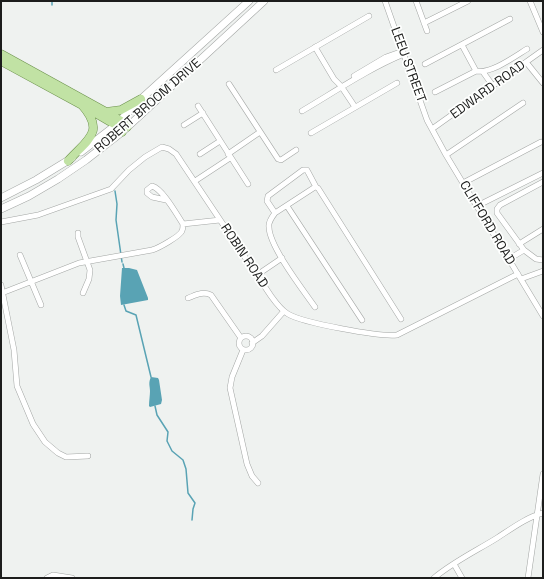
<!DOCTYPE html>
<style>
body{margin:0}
#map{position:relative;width:544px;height:579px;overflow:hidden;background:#eff2f0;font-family:"Space Grotesk",sans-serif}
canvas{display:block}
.frame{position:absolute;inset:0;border:2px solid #1c1d1c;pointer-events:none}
</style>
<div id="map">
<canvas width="544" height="579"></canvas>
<div class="frame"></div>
</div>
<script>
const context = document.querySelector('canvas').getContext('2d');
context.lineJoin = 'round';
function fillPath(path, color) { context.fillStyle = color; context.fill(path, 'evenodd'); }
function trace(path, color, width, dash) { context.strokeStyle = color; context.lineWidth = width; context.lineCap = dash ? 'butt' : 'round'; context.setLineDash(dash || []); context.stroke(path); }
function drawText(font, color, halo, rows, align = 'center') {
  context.font = font + ' "Space Grotesk",sans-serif'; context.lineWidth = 3.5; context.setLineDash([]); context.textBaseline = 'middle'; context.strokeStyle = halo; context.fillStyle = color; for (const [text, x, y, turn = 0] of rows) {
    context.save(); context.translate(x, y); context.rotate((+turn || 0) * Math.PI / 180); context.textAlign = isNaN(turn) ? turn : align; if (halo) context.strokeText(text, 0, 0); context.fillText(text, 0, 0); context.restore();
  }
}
const water = new Path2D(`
 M 122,268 L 129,268 L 137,270 L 148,298 L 148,300 L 121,305 L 120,296 Z
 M 151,377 L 158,378 L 159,380 L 162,400 L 161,404 L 150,407 L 149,406 C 149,401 150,395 150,391 C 150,386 148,383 151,377 Z`);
const stream = new Path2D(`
 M 52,5 L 52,1
 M 115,191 L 117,204 L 116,220 L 122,262
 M 123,264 L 124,268
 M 124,305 L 126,311 L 136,315 L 151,377
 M 155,406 L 157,415 L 168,432 L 167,441 L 172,451 L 183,460 L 186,469 L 188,493 L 195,503 L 193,509 L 192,520`);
const street = new Path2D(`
 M 385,1 L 427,120 L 446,155 L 543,316
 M 416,1 L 427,31
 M 530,1 L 543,32
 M 424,23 L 468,1
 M 462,45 L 476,71
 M 315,47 L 334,79 L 341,86 L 355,107
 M 526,62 L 543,83
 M 425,64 L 510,19
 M 276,70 L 369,16
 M 483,72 L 493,86
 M 354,76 L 386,57 L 403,51
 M 229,84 L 278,159 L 281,160 L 296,150
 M 435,92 L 476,71 C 491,74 514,57 527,49
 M 198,106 L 248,184
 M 302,111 C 336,91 368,69 404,54
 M 184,125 L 203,113
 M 432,129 L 543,50
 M 311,133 L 397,83
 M 200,154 L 220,141
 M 228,154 L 260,132
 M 446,155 L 523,103
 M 195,181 L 230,158
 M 463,183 L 541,142
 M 287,206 L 362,320
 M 477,206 L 543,173
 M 275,213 L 267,201 L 268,196 L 303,170 L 307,170 L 308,172 L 316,187
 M 1,222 L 38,215 L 111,189 L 129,170 L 145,157 L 162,147 L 169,149 L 176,154 L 271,296 C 276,303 281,310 288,314 C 303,323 380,337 397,335 L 518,274
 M 183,224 L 220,220
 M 78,233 L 78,237 L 90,270 L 89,279 L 83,293
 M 519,244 L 543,229
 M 524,250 L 497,213 L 497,209 L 500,205 L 543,182
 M 20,255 L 41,305
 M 509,259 L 524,250 L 536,259 L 543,260
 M 257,275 L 282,258
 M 521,279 L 543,271
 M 1,285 L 14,350 L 17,386 L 33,424 L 45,442 L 58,453 L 66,457 L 88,456
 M 2,293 L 79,263 L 152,250 C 159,248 180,236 182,231 C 183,229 183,226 183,224 C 177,215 163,189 152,186 L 147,190 L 147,193 L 152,197 L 166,200
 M 188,298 C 196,295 203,291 211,295 L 241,338
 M 315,307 C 303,290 269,246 269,227 C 268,222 272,217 275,213 L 315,187 L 318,188 L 401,319
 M239 343a7 7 0 1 1 14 0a7 7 0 1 1-14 0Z
 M 252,343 L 262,336 L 284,311
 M 243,350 L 232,377 L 230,388 L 247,464 L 252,476 L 258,483
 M 454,564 L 462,578
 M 47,578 L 53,575 L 72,578
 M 434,578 C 453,562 476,551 497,538 C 511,529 527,517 543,513
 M 528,578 L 543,474`);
const secondary = new Path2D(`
 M 81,152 L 116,125 L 141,99 L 249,1
 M 1,198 L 36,180 L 72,158
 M 1,209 L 29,196 L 58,179 L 86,160 L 122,132 L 264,1`);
const primary = new Path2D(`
 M 1,54 L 106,112 L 121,110 L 141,99
 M 1,61 L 82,105 C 106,132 87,140 68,161
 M 87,108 L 116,125 L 122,132
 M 106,112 L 121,121 L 127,127`);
const streetNames = [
 ["LEEU STREET",408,65,70],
 ["EDWARD ROAD",488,90,-36],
 ["ROBERT BROOM DRIVE",148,106,-41],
 ["CLIFFORD ROAD",487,223,59],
 ["ROBIN ROAD",244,256,56]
];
fillPath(water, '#59a3b4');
trace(stream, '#59a3b4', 1.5);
trace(street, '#a3a6a4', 6);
trace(secondary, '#a3a6a4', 8);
trace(primary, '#6c914d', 9);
trace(street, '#fff', 5);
trace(secondary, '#fff', 7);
trace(primary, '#c1e2a4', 8);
drawText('13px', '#1c1d1c', '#fefffe', streetNames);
</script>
